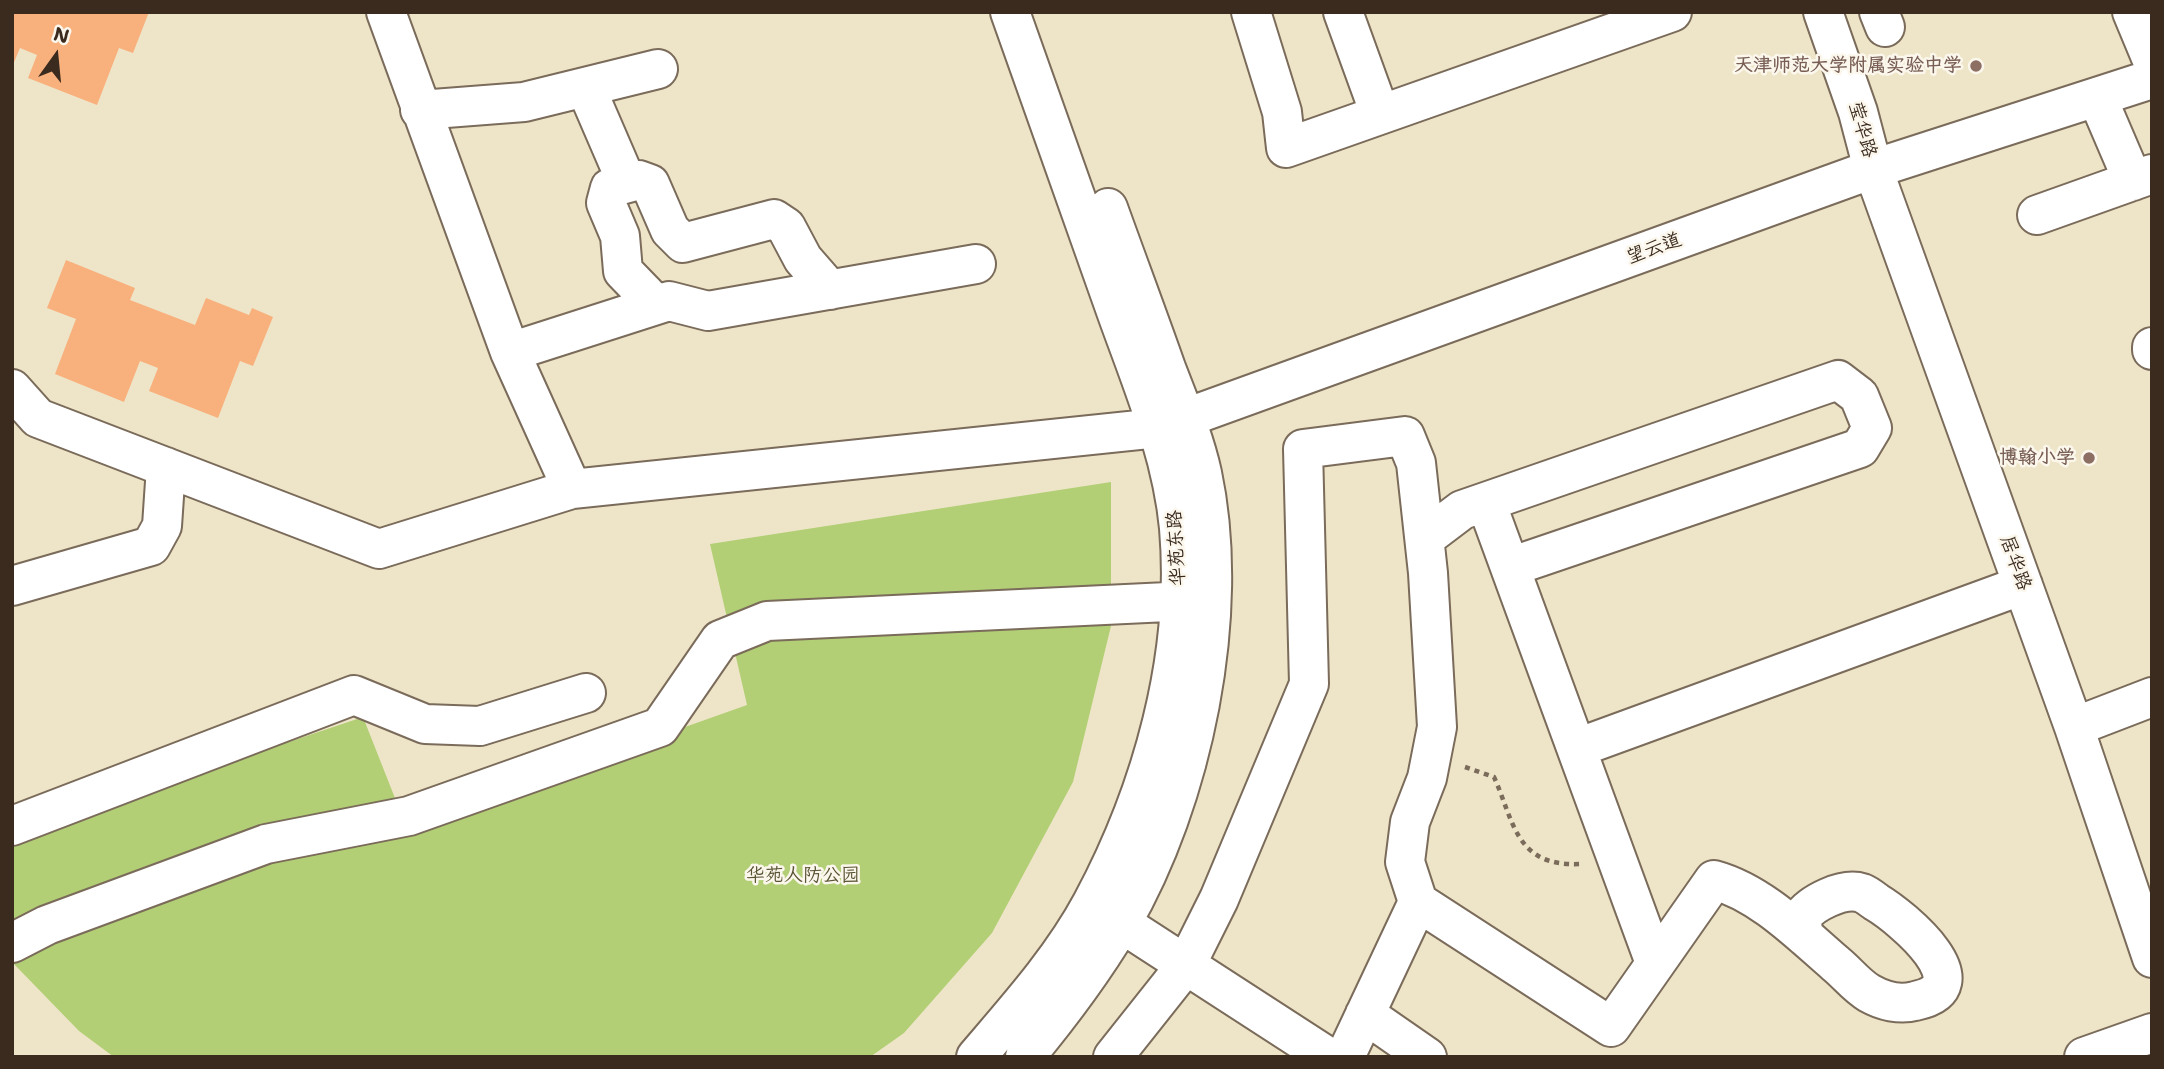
<!DOCTYPE html>
<meta charset="utf-8">
<style>
body{margin:0}
#map{position:relative;width:2164px;height:1069px;overflow:hidden;background:#eee5c8;font-family:"Shantell Sans",sans-serif}
canvas{display:block}
.frame{position:absolute;inset:0;border:14px solid #3b2a1e;pointer-events:none}
.north{position:absolute;left:21px;top:21px;width:70px;height:70px;-webkit-text-stroke:5px #fbf7ec;paint-order:stroke;rotate:15deg;font-size:19px;font-weight:700;line-height:28px;text-align:center;color:#3b2a1e}
.north::after{content:'';display:block;margin:auto;width:24px;height:32px;background:#3b2a1e;clip-path:polygon(50% 0,100% 100%,50% 72%,0 100%)}
</style>
<div id="map">
<canvas width="2164" height="1069"></canvas>
<div class="frame"></div>
<div class="north">N</div>
</div>
<script>
const context = document.querySelector('canvas').getContext('2d');
context.lineJoin = 'round';
function fillPath(path, color) { context.fillStyle = color; context.fill(path, 'evenodd'); }
function trace(path, color, width, dash) { context.strokeStyle = color; context.lineWidth = width; context.lineCap = dash ? 'butt' : 'round'; context.setLineDash(dash || []); context.stroke(path); }
function drawText(font, color, halo, rows, align = 'center') {
  context.font = font + ' "Shantell Sans","LXGW WenKai TC",sans-serif'; context.lineWidth = 5; context.setLineDash([]); context.textBaseline = 'middle'; context.strokeStyle = halo; context.fillStyle = color; for (const [text, x, y, turn = 0] of rows) {
    context.save(); context.translate(x, y); context.rotate((+turn || 0) * Math.PI / 180); context.textAlign = isNaN(turn) ? turn : align; if (halo) context.strokeText(text, 0, 0); context.fillText(text, 0, 0); context.restore();
  }
}
const green = new Path2D(`
 M 1111,482 L 1111,626 L 1073,782 L 992,933 L 904,1033 L 870,1057 L 114,1057 L 79,1031 L 12,962 L 12,835 L 363,717 L 406,826 L 747,705 L 710,544 Z`);
const building = new Path2D(`
 M 12,12 L 149,12 L 133,53 L 119,48 L 97,105 L 28,78 L 37,55 L 20,48 L 12,67 Z
 M 66,260 L 135,288 L 130,300 L 195,325 L 206,298 L 249,315 L 252,308 L 273,317 L 253,366 L 240,361 L 218,418 L 149,391 L 158,368 L 140,361 L 124,402 L 55,374 L 76,319 L 47,308 Z`);
const path = new Path2D(`
 M 1465,767 L 1494,777 C 1514,821 1515,867 1580,864`);
const minor = new Path2D(`
 M 1251,12 L 1282,112 L 1286,148 L 1672,12
 M 1343,12 L 1380,114
 M 1823,12 L 1858,112 L 1873,169 L 2074,727 L 2152,958
 M 1879,12 L 1885,27
 M 2132,12 L 2152,60
 M 586,88 L 627,183
 M 2097,97 L 2133,181
 M 420,110 L 524,102 L 658,69
 M 2037,215 L 2152,174
 M 656,305 L 623,271 L 620,236 L 606,203 L 610,188 L 639,180 L 650,184 L 670,230 L 683,243 L 774,219 L 786,227 L 803,259 L 830,290
 M 2152,347 L 2152,350
 M 510,352 L 669,301 L 708,311 L 976,264
 M 12,389 L 38,418 L 379,549 L 572,489 L 510,352 L 386,12
 M 572,489 L 1158,428 L 1873,169 L 2152,79
 M 1486,502 L 1655,963
 M 1425,538 L 1462,510 L 1838,380 L 1859,396 L 1872,428 L 1860,448 L 1510,567
 M 12,586 L 151,546 L 162,526 L 166,467
 M 2074,727 L 2152,697
 M 1577,748 L 2023,585
 M 12,826 L 354,695 L 425,724 L 480,726 L 586,693
 M 1418,902 L 1611,1027 L 1714,880 C 1761,893 1800,933 1836,964 C 1847,973 1857,986 1869,993 C 1883,1001 1900,1005 1915,1001 C 1985,987 1903,918 1876,902 C 1872,899 1867,895 1862,893 C 1843,887 1811,903 1801,918 L 1804,936
 M 1101,910 L 1328,1057
 M 12,943 L 47,925 L 266,844 L 409,816 L 660,727 L 720,640 L 767,621 L 1210,600
 M 1365,1014 L 1427,1057
 M 976,1057 C 1017,1009 1062,959 1092,903 C 1152,791 1190,656 1179,528 C 1172,453 1141,381 1116,311 C 1081,211 1045,112 1010,12
 M 1025,1057 C 1060,1015 1093,971 1121,924 C 1193,800 1232,614 1202,473 C 1194,437 1179,402 1166,368 C 1147,314 1127,261 1108,208
 M 1113,1057 L 1186,965 L 1219,899 L 1309,684 L 1303,449 L 1405,436 L 1416,463 L 1428,573 L 1437,727 L 1427,778 L 1410,822 L 1405,862 L 1418,902 L 1345,1057
 M 2084,1057 L 2152,1033`);
const markers = [
 [1976,66,7,"#8d6e63"],
 [2089,458,7,"#8d6e63"]
];
const educationNames = [
 ["天津师范大学附属实验中学",1962,66],
 ["博翰小学",2075,458]
];
const streetNames = [
 ["莹华路",1862,130,74],
 ["望云道",1654,249,-20],
 ["华苑东路",1177,548,-93],
 ["居华路",2015,563,70]
];
const parkNames = [
 ["华苑人防公园",803,876]
];
fillPath(green, '#b2cf75');
fillPath(building, '#f8b07d');
trace(minor, '#7a6b5a', 42);
trace(path, '#7a6b5a', 4.5, [5, 5]);
trace(minor, '#fff', 38);
for (const [x, y, r, color] of markers) { const dot = new Path2D(); dot.arc(x, y, r, 0, 2 * Math.PI); context.fillStyle = color; context.fill(dot); trace(dot, '#fbf7ec', 2.5); }
drawText('bold 19px', '#785e54', '#fbf7ec', educationNames, 'right');
drawText('19px', '#3b2a1e', '#fbf7ec', streetNames);
drawText('19px', '#595334', '#fbf7ec', parkNames);
</script>
